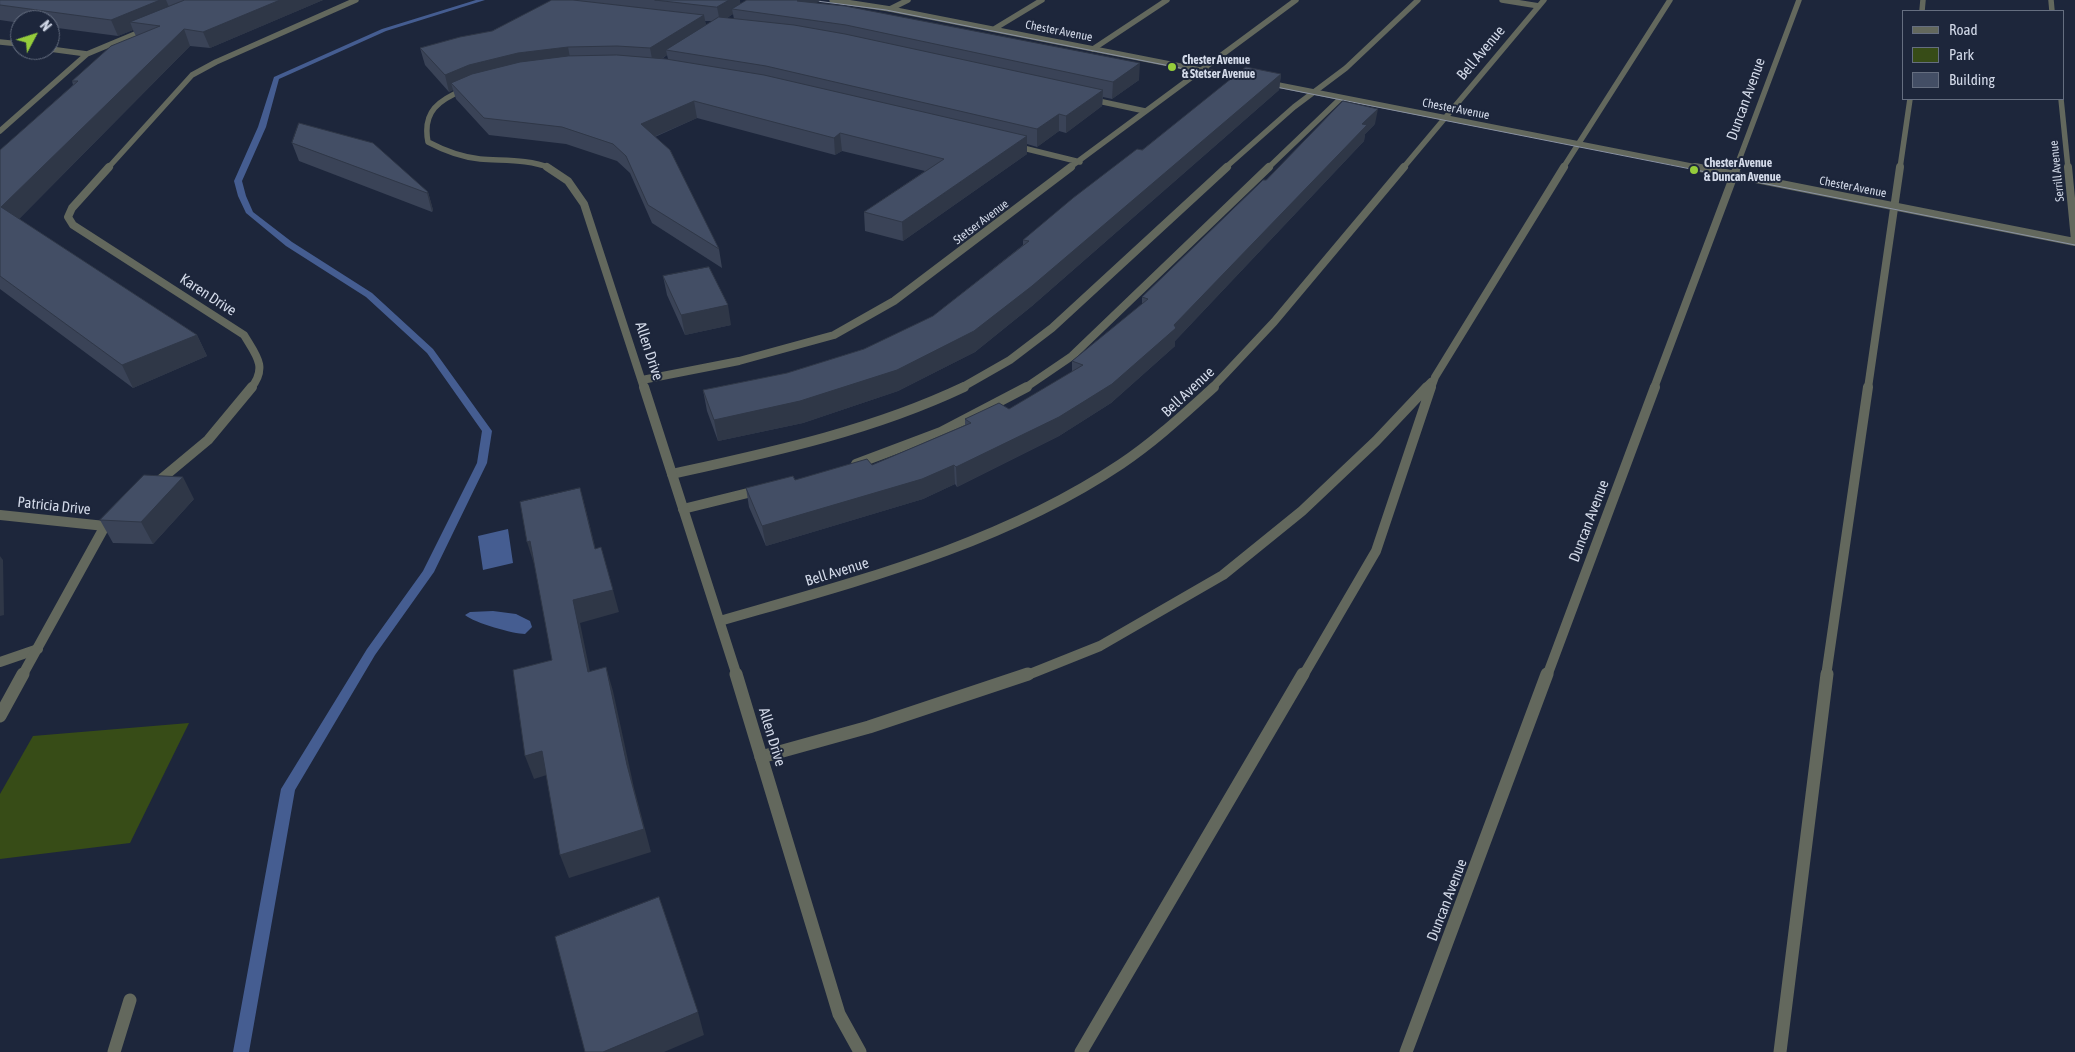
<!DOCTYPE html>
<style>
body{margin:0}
#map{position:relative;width:2075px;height:1052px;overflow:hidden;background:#1d263b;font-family:"Asap Condensed",sans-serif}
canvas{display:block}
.legend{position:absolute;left:1902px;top:10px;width:162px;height:90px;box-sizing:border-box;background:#1d263b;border:1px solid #656e80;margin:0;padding:6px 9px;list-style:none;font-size:15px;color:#d2d9e8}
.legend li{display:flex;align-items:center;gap:10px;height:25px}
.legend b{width:25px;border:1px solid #656e80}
.north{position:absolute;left:10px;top:10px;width:50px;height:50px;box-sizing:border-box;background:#1d263b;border:1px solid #656e80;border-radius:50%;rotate:50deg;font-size:14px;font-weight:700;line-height:20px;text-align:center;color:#d2d9e8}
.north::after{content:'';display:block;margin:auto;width:18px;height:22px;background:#95cc3b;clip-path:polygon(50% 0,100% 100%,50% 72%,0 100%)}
</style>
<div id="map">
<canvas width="2075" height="1052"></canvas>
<ul class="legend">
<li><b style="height:6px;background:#63685d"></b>Road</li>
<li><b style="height:14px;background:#374c17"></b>Park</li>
<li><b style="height:14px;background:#434e65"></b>Building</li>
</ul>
<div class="north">N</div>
</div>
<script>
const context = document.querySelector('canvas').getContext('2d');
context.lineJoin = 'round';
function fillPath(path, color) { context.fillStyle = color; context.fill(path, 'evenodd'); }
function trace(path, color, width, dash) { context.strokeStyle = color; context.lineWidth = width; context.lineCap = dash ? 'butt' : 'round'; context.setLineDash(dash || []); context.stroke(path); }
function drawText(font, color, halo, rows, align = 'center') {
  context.font = font + ' "Asap Condensed",sans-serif'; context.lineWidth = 4; context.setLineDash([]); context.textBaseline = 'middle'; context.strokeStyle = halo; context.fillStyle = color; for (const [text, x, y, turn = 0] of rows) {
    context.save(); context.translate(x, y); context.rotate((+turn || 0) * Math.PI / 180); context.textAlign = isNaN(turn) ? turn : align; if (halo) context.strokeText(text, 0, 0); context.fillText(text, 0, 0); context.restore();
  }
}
const green = new Path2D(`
 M 189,723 L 130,843 L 0,859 L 0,794 L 33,736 Z`);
const water = new Path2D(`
 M 508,529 L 513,563 L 483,570 L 478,536 Z
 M 493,611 L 516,614 L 530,621 L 532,627 L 525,634 C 514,634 474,623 465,615 L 470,612 Z`);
const stream = new Path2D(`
 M 476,0 L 485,0 L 386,31 L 279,79 L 266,127 L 242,181 L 246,196 L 253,212 L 292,242 L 372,293 L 433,349 L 492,431 L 487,463 L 434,572 L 375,655 L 295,790 L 249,1052 L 233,1052 L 281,789 L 367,649 L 423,571 L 477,463 L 482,431 L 427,353 L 366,297 L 286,246 L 246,213 L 238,196 L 234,181 L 258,127 L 274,77 L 382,29 Z`);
const laneFar3 = new Path2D(`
 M 890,9 L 908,0
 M 1922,11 L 1923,0
 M 1093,49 L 1167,0
 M 1089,99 L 1145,111
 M 1225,168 L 1294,107 L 1346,68 L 1418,0
 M 1268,168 L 1341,98
 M 1563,168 L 1670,0
 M 1900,168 L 1910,99`);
const laneFar2 = new Path2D(`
 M 961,388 L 1010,360 L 1052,328 L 1227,167
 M 1025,388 L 1072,356 L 1269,167
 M 1425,388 L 1431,382
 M 1431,388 L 1435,377 L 1564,167
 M 1868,388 L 1900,167`);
const laneFar1 = new Path2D(`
 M 856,464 L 941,432 L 1027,387
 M 672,474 C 772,452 871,431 964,387
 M 683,509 L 760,490
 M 0,662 L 38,649
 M 1025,676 L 1100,646 L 1223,575 L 1302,511 L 1376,441 L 1427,387
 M 1303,676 L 1376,551 L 1431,387
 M 1826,676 L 1868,387`);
const lane = new Path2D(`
 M 761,757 L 869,727 L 1028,674
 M 114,1052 L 130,1000
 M 1081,1052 L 1303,674
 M 1780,1052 L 1827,674`);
const streetFar3 = new Path2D(`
 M 832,0 L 890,9 L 1246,79
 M 1502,0 L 1539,6
 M 2051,0 L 2052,11
 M 994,29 L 1042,0
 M 0,42 L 20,44
 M 50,49 L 87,54
 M 1268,83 L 1701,168
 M 465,89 C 439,100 422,111 428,142 C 445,151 461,157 480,159 C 503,161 528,159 550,168
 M 2061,99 L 2068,168
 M 0,131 L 87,54 L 147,29
 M 1015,146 L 1080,162
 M 108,168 L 192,75 L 216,62 L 356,0
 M 1069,168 L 1296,0
 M 1403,168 L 1544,0
 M 1736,168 L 1799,0`);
const streetFar2 = new Path2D(`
 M 109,167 L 72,208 L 68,217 L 73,225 L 244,335 C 256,355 268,367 251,388
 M 547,167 L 568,181 L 584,204 L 644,388
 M 1695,167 L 2075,242
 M 2068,167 L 2075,240
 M 642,380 L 739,361 L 834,335 L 894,301 L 1071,167
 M 1212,388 L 1274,322 L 1404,167
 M 1654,388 L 1737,167`);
const streetFar1 = new Path2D(`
 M 644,387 L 737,676
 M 154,485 L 208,440 L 252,387
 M 0,515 L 105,526
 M 720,621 C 858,581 1000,545 1121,464 C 1154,442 1184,414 1214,387
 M 22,676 L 105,526 L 114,518
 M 1547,676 L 1655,387`);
const street = new Path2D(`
 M 736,674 L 839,1014 L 860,1052
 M 0,716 L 23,674
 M 1406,1052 L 1547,674`);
const tram = new Path2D(`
 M 809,0 L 886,10 L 1246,81
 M 1266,85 L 2075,245`);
const wall = new Path2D(`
 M 0,0 L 323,0 L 210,48 L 190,46 L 19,219 L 197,335 L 207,356 L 133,388 L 0,289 L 0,150 L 73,85 L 72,81 L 136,36 L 133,30 L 118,36 L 50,27 L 50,20 L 20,20 L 20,23 L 0,20 Z
 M 552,0 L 740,0 L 740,4 L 747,0 L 821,0 L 816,3 L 1139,80 L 1112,99 L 1103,97 L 1102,106 L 1066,133 L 1059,131 L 1037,147 L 1027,144 L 1027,154 L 903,241 L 865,231 L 864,212 L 925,171 L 842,151 L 835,155 L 697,118 L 655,137 L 719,249 L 722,268 L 652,223 L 630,173 L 617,161 L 566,144 L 489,135 L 456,99 L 453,90 L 449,92 L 425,65 L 420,48 L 492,31 ZM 733,14 L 734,19 L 727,18 ZM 705,21 L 712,21 L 706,25 ZM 667,55 L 668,59 L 662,59 Z
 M 1281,74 L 1279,90 L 1032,306 L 975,352 L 898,391 L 803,423 L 718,441 L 707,411 L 703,390 L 787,373 L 864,349 L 933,316 L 1023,245 L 1023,240 L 1142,150 Z
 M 1375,124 L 1365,134 L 1364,141 L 1175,341 L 1175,346 L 1111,403 L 1059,436 L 957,487 L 955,484 L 923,499 L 766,546 L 749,507 L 746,488 L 795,480 L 872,465 L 965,425 L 965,419 L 1009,409 L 1072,372 L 1072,361 L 1142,304 L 1142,297 L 1266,180 Z
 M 292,143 L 428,192 L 433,210 L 432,212 L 299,161 Z
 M 663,276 L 731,325 L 685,335 L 667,295 Z
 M 194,499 L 153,544 L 113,543 L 100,520 Z`);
const shadedWall = new Path2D(`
 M 160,0 L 166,0 L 172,14 L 130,22 L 133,30 L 118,36 L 111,20 Z
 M 280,0 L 323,0 L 210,48 L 203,32 Z
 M 729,0 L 740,0 L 741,9 L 732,9 L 733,14 L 720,22 L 717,7 Z
 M 798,0 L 821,0 L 798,16 L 797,1 Z
 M 704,15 L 707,30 L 666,50 L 667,55 L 653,64 L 650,48 Z
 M 184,29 L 190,46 L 11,227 L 1,207 Z
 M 568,47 L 571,63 L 451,83 L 453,90 L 449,92 L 445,75 L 469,65 L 518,53 Z
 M 1140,63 L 1139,80 L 1112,99 L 1113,82 Z
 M 1281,74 L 1279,90 L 1032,306 L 975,352 L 898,391 L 803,423 L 718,441 L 714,420 L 897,370 Z
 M 1103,90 L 1102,106 L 1066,133 L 1066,116 Z
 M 694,101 L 697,118 L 644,141 L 641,124 Z
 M 1378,109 L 1375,124 L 1365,134 L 1364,141 L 1175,341 L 1175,346 L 1111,403 L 1059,436 L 957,487 L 956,467 L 1174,325 L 1362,124 Z
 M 1059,114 L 1059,131 L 1037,147 L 1037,129 Z
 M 840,133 L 842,151 L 835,155 L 834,138 Z
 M 1027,136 L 1027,154 L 903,241 L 902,222 Z
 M 428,192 L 433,210 L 432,212 L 427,193 Z
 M 728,305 L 731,325 L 685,335 L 681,315 Z
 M 197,335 L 207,356 L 133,388 L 122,365 Z
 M 954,465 L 955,484 L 923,499 L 766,546 L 762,526 Z
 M 183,477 L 194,499 L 153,544 L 141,522 Z
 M 580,488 L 586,510 L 601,571 L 595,549 Z
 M 530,541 L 534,564 L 527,542 Z
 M 0,556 L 3,560 L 4,615 L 0,616 Z
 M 613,590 L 619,612 L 580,623 L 595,696 L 588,672 L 573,600 Z
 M 606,667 L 613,691 L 634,788 L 651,852 L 569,878 L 560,855 L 627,765 Z
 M 542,751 L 550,774 L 534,779 L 525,756 Z
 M 698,1012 L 704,1035 L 664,1052 L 603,1052 Z`);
const building = new Path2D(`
 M 0,0 L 160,0 L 111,20 L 0,5 Z
 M 185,0 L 280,0 L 203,32 L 184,29 L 1,207 L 197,335 L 122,365 L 0,276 L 0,150 L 78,81 L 72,81 L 111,46 L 160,26 L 130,22 Z
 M 552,0 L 573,0 L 704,15 L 650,48 L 617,46 L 568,47 L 518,53 L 469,65 L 445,75 L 420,48 L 460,37 L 492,31 Z
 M 655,0 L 729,0 L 717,7 Z
 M 747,0 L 798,0 L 797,1 L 845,6 L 1140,63 L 1113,82 L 846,25 L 732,9 Z
 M 719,17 L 794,25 L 845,34 L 1103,90 L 1066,116 L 1059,114 L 1037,129 L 766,66 L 666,50 Z
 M 617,55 L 666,59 L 764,75 L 1027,136 L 902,222 L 864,212 L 944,159 L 840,133 L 834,138 L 694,101 L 641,124 L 670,150 L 719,249 L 648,205 L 626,156 L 613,144 L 562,127 L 484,118 L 451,83 L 472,74 L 520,62 L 568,56 Z
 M 1246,67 L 1281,74 L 1032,286 L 974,331 L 897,370 L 800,401 L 714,420 L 703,390 L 787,373 L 864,349 L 933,316 L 1029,241 L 1023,240 L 1073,198 L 1137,149 L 1142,150 Z
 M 1343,101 L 1378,109 L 1362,124 L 1367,125 L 1174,325 L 1176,328 L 1112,384 L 1059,417 L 956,467 L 954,465 L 922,479 L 762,526 L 746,488 L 793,476 L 795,480 L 867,459 L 872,465 L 971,423 L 965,419 L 999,403 L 1009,409 L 1083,365 L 1072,361 L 1148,299 L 1142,297 L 1263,180 L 1266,180 Z
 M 299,123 L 373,143 L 428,192 L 427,193 L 292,143 Z
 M 709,267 L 728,305 L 681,315 L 663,276 Z
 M 144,475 L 183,477 L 141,522 L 100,520 Z
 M 580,488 L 595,549 L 601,547 L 613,590 L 573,600 L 588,672 L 606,667 L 627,765 L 644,829 L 560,855 L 542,751 L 525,756 L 513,670 L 552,660 L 530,541 L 527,542 L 520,502 Z
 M 659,897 L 698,1012 L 603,1052 L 585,1052 L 555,937 Z`);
const markers = [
 [1172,67,5,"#95cc3b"],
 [1694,170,5,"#95cc3b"]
];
const farStreetnames = [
 ["Chester Avenue",1059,31,11],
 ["Chester Avenue",1456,109,11],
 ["Serrill Avenue",2057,171,-96],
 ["Chester Avenue",1853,187,11],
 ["Stetser Avenue",981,222,-37]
];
const farPoinames = [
 ["Chester Avenue",1182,60],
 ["& Stetser Avenue",1182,74],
 ["Chester Avenue",1704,163],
 ["& Duncan Avenue",1704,177]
];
const streetNames = [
 ["Bell Avenue",1481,53,-50],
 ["Duncan Avenue",1746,99,-70],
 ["Karen Drive",208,295,33],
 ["Allen Drive",649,351,72],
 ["Bell Avenue",1188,392,-43],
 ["Patricia Drive",54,506,6],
 ["Duncan Avenue",1589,521,-69],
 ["Bell Avenue",837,572,-17],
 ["Allen Drive",772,737,73],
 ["Duncan Avenue",1447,900,-69]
];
fillPath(green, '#374c17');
fillPath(water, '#455d91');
fillPath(stream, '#455d91');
trace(laneFar3, '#63685d', 5.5);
trace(laneFar2, '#63685d', 8);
trace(laneFar1, '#63685d', 10);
trace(lane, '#63685d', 13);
trace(streetFar3, '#63685d', 5.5);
trace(streetFar2, '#63685d', 8);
trace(streetFar1, '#63685d', 10);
trace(street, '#63685d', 13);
trace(tram, '#8a92a3', 1);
fillPath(wall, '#3a4357');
fillPath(shadedWall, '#2f3747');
fillPath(building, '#434e65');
trace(building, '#2f3747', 1);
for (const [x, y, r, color] of markers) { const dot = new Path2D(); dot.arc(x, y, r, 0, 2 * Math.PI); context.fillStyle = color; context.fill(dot); trace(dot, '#1d263b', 2); }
drawText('12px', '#d2d9e8', '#1d263b', farStreetnames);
drawText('bold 12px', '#d2d9e8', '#1d263b', farPoinames, 'left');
drawText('15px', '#d2d9e8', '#1d263b', streetNames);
</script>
